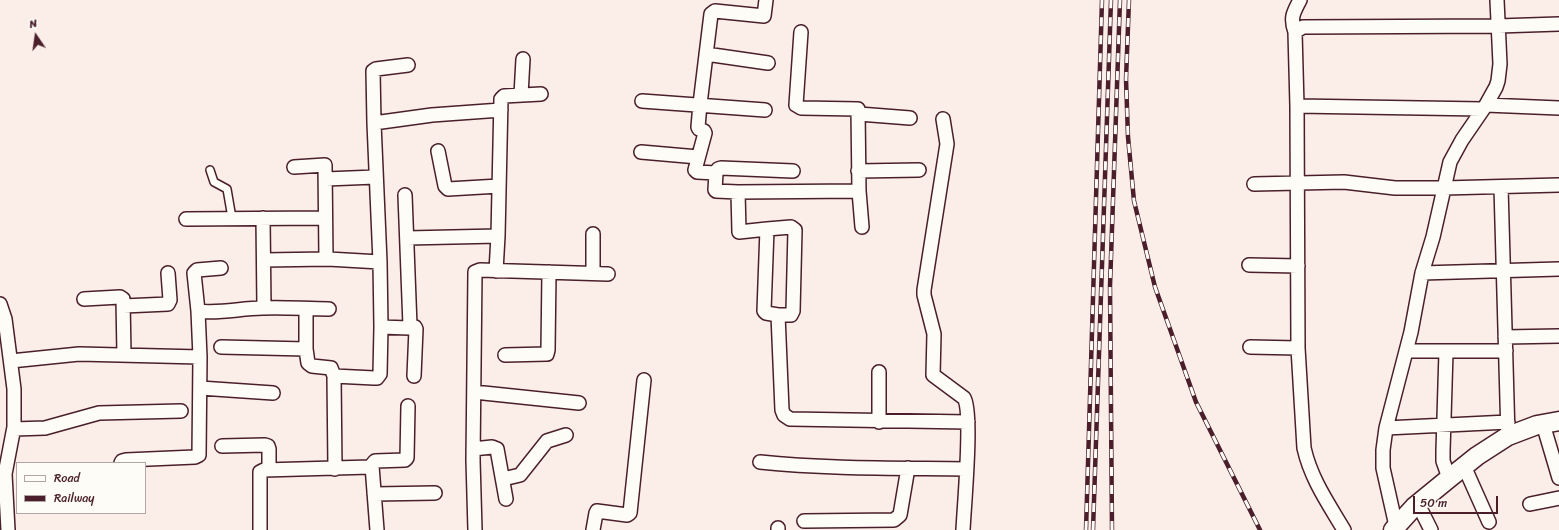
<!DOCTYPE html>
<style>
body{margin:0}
#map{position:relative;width:1559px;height:530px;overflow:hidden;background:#fbeee9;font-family:Sriracha,sans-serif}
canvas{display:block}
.legend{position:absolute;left:16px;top:462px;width:130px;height:52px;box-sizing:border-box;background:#fdfcf7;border:1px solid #b5a4a5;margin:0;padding:5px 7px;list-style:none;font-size:12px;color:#4a1f2b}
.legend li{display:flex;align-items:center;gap:8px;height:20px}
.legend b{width:20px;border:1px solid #b5a4a5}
.north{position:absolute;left:16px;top:16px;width:40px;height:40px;-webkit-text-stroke:3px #fdfcf7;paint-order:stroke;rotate:347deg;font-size:11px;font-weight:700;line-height:16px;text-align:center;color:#4a1f2b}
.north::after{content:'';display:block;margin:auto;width:14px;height:18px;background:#4a1f2b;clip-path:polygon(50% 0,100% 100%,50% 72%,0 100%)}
.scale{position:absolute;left:1413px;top:496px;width:85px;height:18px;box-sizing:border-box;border:2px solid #4a1f2b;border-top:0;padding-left:5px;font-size:12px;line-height:14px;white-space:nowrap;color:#4a1f2b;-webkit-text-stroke:3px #fdfcf7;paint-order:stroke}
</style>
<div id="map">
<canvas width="1559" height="530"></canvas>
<ul class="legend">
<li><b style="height:5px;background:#fdfcf7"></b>Road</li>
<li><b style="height:5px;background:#4a1f2b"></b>Railway</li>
</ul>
<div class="north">N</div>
<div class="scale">50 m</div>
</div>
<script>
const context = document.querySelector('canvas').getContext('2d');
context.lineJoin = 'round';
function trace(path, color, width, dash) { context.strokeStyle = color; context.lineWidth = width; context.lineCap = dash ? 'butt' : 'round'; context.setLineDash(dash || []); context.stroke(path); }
const lane = new Path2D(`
 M 210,170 L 214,182 L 227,189 L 232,218`);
const street = new Path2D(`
 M 1295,32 C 1290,18 1293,13 1300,0
 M 706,54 L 768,63
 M 521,95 L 523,59
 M 642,101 L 765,110
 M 1486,105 L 1559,108
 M 1297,106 L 1482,109
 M 859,114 L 910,118
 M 943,119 L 947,144 L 924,290 L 924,295 L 934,334 L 933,375 L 964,398 C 973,412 964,507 963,530
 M 374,123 L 373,71 L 376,69 L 408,65
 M 438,151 L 445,186 L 448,189 L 499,186
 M 641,152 L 698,157
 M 294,167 L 325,165 L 326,259
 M 858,171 L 919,170
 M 716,173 L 718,169 L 721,168 L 793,171
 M 326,179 L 375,177
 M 1254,184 L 1344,182 L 1395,188 L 1444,188 L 1559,185
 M 1501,187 L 1508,436
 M 859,191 L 862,227
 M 738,192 L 716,191 L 715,190 L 716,173 L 697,172 L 695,170 L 705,133 L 704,131 L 699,129 L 698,127 L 700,104 L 711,14 L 715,11 L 764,16 L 766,0
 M 263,218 L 264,308
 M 186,219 L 325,218
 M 767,229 L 791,227 L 795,230 L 793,311 L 791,315 L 778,315 L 782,410 L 784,415 L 790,419 L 968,422
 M 407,238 L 498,236
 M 264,260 L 328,259 L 380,262
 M 1249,265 L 1298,266
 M 496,271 L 498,236 L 501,99 L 504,96 L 541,94
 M 593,273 L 593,234
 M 1422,273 L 1559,269
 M 84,299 L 120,297 L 123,299 L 124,355
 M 0,304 L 5,319 L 14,389 L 14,427 L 5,474 L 8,530
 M 124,306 L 168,304 L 170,300 L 168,273
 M 306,309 L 306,349 L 308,363 L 312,366 L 331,368 L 334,376 L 335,469
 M 198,311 C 220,314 241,308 263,308 C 285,307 307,309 329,309
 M 778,315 L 766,313 L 764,311 L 767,229 L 739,232 L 738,192 L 859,191 L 858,109 L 801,108 L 796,105 L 801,32
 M 381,327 L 409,328 L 410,326 L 405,195
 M 410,327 L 415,327 L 416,329 L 414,376
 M 1505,337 L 1559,336
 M 221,347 L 306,349
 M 1250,347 L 1298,348
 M 1406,351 L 1506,351
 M 1446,352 L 1443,451 L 1443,461 L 1449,478
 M 505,355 L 547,354 L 548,350 L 549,272
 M 11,361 L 79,354 L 200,357 L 198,311 L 194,273 L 197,270 L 221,268
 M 334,376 L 374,378 L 377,378 L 380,374 L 381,327 L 380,262 L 374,123 L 432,115 L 501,110
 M 200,388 L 273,393
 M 474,392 L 579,403
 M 879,422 L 879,372
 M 1543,424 L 1559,478
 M 1386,428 L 1508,422
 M 14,429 L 45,428 L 99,413 L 181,411
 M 222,446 L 265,445 L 268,446 L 269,449 L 269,470
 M 473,449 L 492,447 L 497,449 L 506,499
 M 760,462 C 828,469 897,468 966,469
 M 121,463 L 122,461 L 126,460 L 195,457 L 199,455 L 200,357
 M 372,466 L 377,530
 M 1464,466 L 1489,522
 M 503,479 L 520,475 L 547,441 L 566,435
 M 374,494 L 435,493
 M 1418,504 L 1431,530
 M 1530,504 L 1559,498
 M 804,521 L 894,520 L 900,515 L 908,468
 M 1396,526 L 1383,468 L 1383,450 L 1386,428 L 1411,332 L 1422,273 L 1433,237 L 1450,162 L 1462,140 L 1486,105 L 1496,87 L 1498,81 L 1500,64 L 1497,0
 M 260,530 L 260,472 L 264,470 L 370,467 L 375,461 L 405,460 L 407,458 L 408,406
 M 475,530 L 473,460 L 475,272 L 480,270 L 608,274
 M 593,530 L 596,513 L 597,511 L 627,515 L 630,513 L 644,380
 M 778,530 L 778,528
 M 1344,530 C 1328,503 1311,479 1304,448 L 1298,348 L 1297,106 L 1295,32 L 1303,27 L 1498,26 L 1559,24`);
const secondary = new Path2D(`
 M 1393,530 L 1414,507 L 1447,480 L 1477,456 L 1508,436 L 1537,425 L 1559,421`);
const rail = new Path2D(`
 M 1129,0 L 1126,79 L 1128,137 L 1134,201 L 1155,287 L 1196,402 L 1260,530
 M 1086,530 L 1102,0
 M 1093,530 L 1111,0
 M 1112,530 L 1110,286 L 1120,0`);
trace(lane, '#4a1f2b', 10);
trace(street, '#4a1f2b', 16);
trace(secondary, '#4a1f2b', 21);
trace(lane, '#fdfcf7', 7);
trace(street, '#fdfcf7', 13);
trace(secondary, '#fdfcf7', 18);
trace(rail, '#4a1f2b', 4.5);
trace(rail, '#fdfcf7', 3, [9]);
</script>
